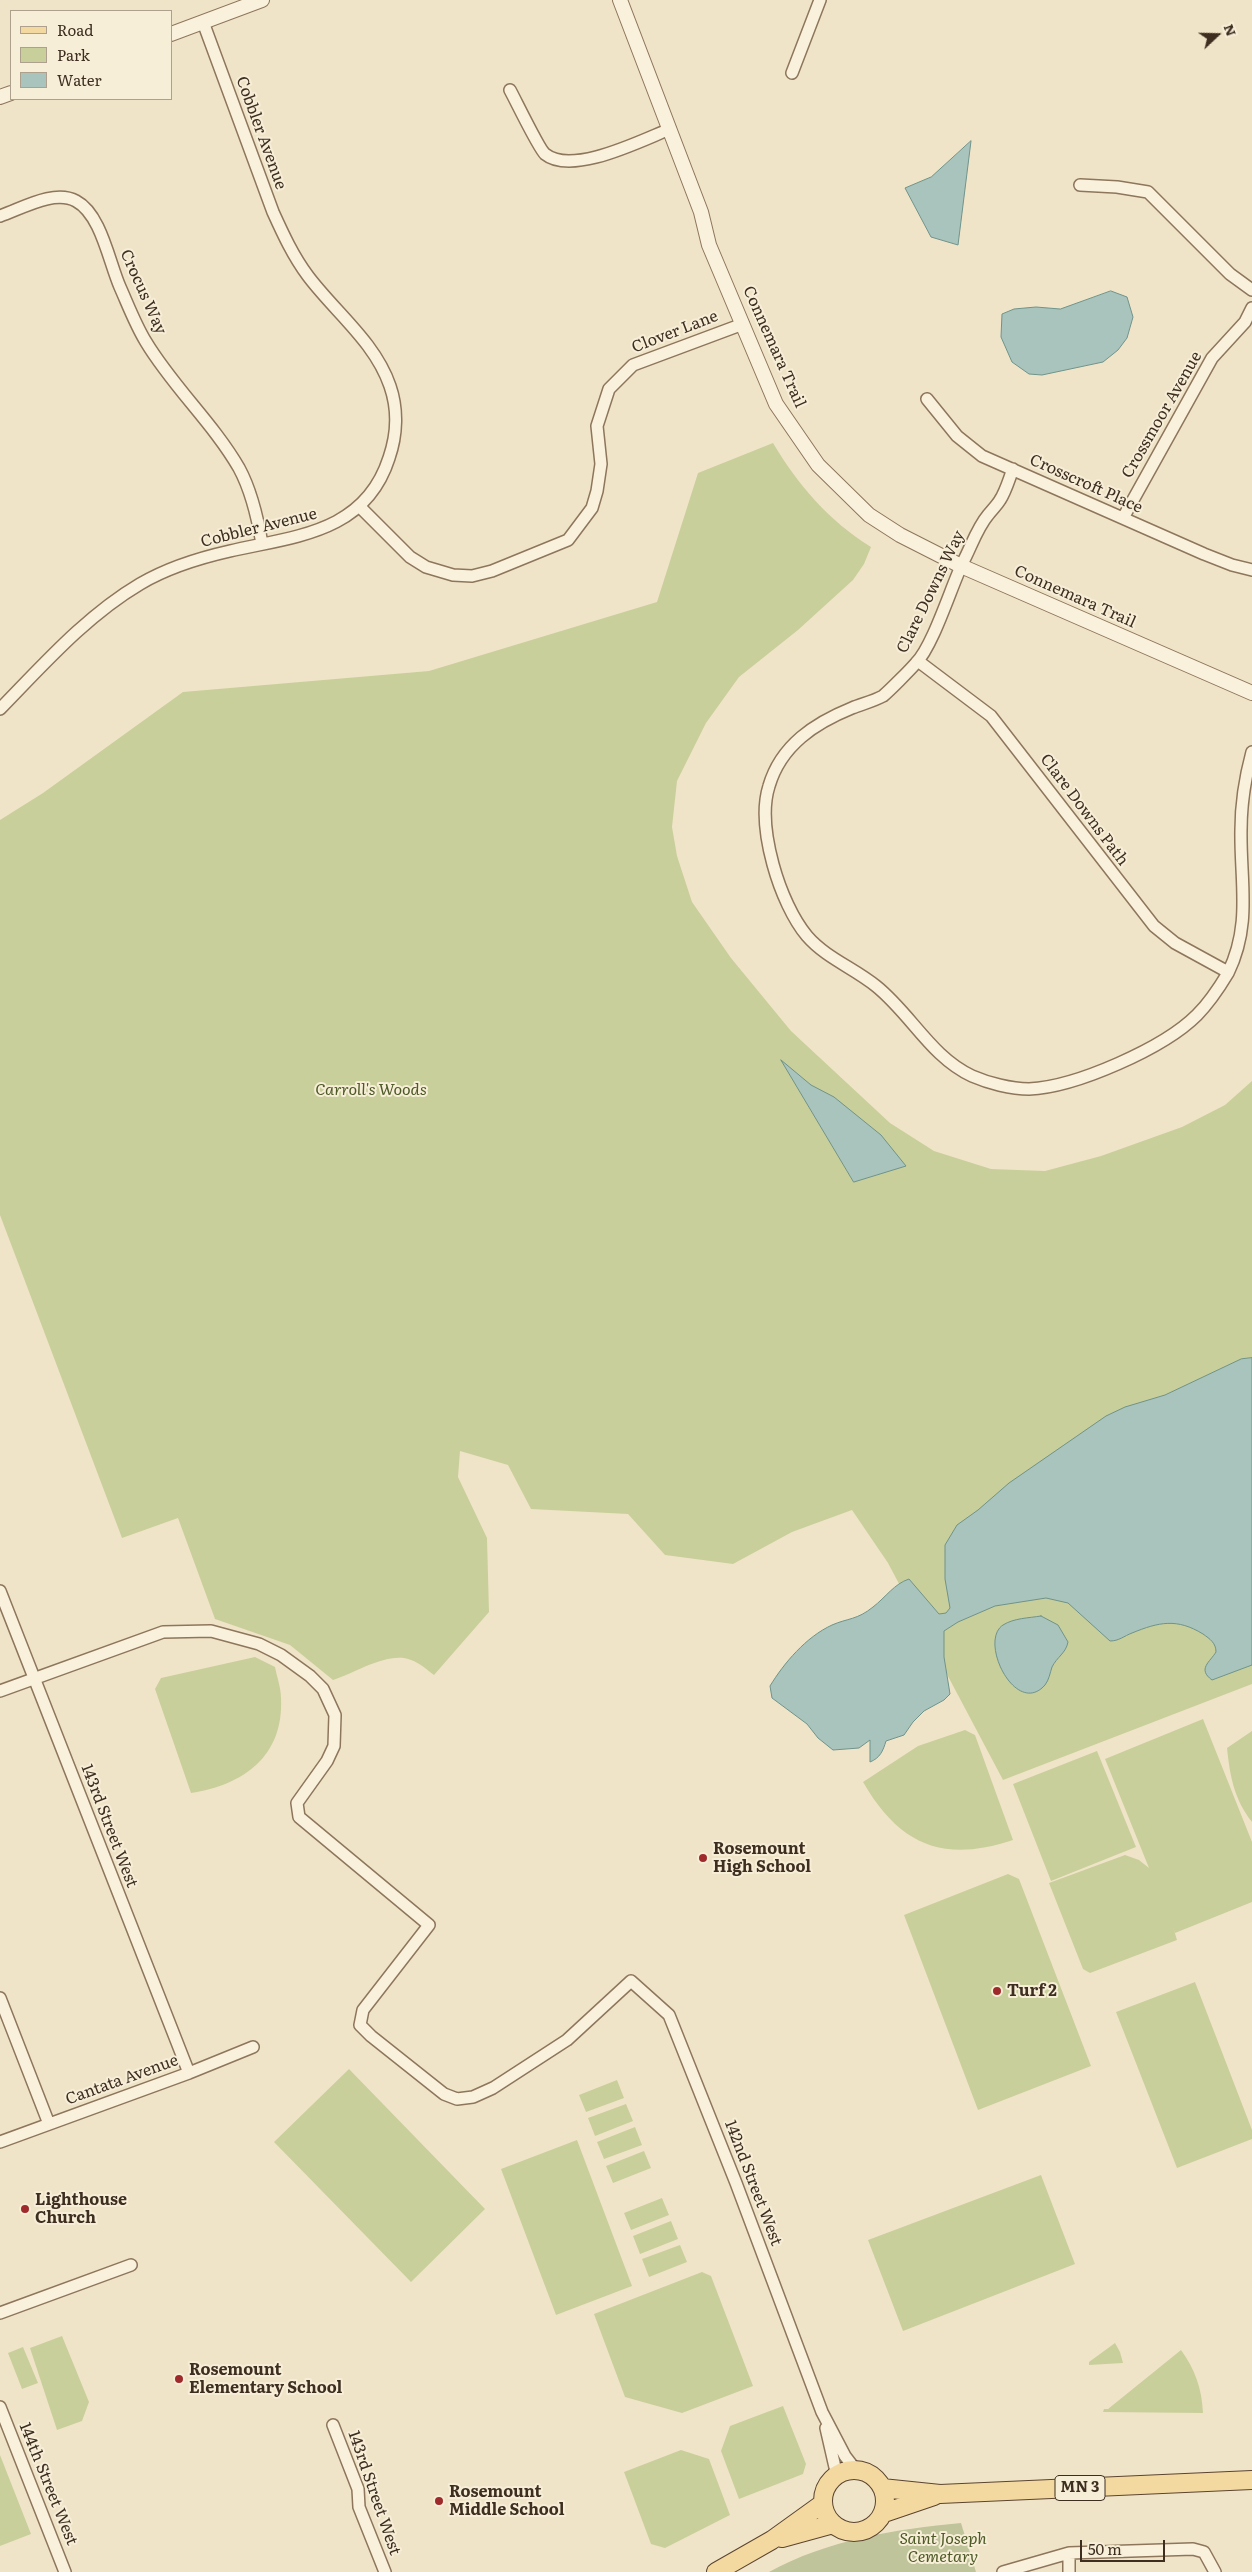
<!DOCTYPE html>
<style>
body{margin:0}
#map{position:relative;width:1252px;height:2572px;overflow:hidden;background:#f0e4c8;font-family:Literata,serif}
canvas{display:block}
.legend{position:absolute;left:10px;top:10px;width:162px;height:90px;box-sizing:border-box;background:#f7eed8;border:1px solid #ada18e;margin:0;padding:6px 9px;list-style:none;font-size:15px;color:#3d2e20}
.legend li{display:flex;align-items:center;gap:10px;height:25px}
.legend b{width:25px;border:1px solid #ada18e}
.north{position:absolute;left:1192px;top:10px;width:50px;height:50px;-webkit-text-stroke:4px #f7eed8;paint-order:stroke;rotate:69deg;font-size:14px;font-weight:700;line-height:20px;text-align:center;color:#3d2e20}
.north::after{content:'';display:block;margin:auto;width:18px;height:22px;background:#3d2e20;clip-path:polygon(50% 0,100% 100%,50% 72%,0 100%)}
.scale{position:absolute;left:1080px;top:2540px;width:85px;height:22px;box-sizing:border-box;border:2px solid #3d2e20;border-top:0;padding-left:6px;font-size:15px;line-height:18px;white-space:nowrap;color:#3d2e20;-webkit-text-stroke:4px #f7eed8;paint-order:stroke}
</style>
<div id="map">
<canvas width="1252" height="2572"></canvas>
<ul class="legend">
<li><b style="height:6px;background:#f3d9a0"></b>Road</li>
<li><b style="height:14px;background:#c9cf9b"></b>Park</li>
<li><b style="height:14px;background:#a9c4bc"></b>Water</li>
</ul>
<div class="north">N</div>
<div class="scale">50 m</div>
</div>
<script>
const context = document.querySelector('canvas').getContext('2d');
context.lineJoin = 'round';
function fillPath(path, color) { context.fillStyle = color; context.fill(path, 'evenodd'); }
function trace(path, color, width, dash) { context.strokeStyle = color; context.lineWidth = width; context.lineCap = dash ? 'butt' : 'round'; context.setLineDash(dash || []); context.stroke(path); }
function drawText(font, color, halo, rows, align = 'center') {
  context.font = font + ' Literata,serif'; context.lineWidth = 4; context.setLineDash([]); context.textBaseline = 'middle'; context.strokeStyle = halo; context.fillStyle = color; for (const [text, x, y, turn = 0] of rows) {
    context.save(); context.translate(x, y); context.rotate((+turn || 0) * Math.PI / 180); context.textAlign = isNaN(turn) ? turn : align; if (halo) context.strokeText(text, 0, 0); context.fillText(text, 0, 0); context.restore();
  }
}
const green = new Path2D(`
 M 773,443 C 798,485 829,521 871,547 L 864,564 L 853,580 L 798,630 L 739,677 L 706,723 L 677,781 L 672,827 L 677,856 L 692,902 L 731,958 L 791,1031 L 890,1123 L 934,1151 L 991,1169 L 1045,1171 L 1101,1156 L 1182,1127 L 1225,1105 L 1252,1081 L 1252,1684 L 1003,1780 L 888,1563 L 852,1510 L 792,1532 L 733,1564 L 665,1555 L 628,1514 L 531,1509 L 508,1465 L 460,1451 L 458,1477 L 487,1538 L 489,1612 L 434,1675 C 427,1670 420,1663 411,1660 C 388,1651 356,1673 333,1680 L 290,1645 L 215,1619 L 178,1518 L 122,1538 L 0,1215 L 0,820 L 43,793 L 183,692 L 429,671 L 657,602 L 698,473 Z
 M 255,1657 L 275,1667 C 277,1677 281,1688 281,1698 C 284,1756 244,1785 191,1793 L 155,1689 L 161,1678 Z
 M 1203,1719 L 1252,1842 L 1252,1902 L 1175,1933 L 1173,1927 L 1177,1940 L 1090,1973 L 1083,1969 L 1049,1883 L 1125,1855 L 1139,1860 L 1149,1868 L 1105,1759 Z
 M 965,1730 L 975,1735 L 1013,1840 C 944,1863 900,1846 863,1782 L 918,1746 Z
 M 1252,1731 L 1252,1822 C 1234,1799 1230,1776 1227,1748 Z
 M 1097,1751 L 1136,1847 L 1051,1881 L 1013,1784 Z
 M 1008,1874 L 1019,1879 L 1091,2066 L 978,2110 L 904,1915 Z
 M 1195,1982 L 1252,2130 L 1252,2139 L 1177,2168 L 1116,2012 Z
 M 349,2069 L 485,2209 L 411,2282 L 274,2142 Z
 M 617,2080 L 624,2098 L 586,2112 L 579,2095 Z
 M 626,2104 L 633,2121 L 595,2136 L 588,2118 Z
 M 635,2127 L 642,2145 L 604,2159 L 597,2142 Z
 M 577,2140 L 632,2286 L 556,2315 L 501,2169 Z
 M 644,2151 L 651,2168 L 613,2183 L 606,2166 Z
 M 1041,2175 L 1075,2264 L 903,2331 L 868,2240 Z
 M 662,2198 L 669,2215 L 631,2230 L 624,2213 Z
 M 671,2221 L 678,2239 L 640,2254 L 633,2236 Z
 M 680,2245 L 687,2262 L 649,2277 L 642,2259 Z
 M 702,2272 L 711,2276 L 753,2386 L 682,2413 L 625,2397 L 594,2314 Z
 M 62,2336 L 89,2402 L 82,2421 L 57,2430 L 30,2348 Z
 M 1115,2343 L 1120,2352 L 1123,2363 L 1089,2365 L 1089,2362 Z
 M 23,2347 L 38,2383 L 22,2389 L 8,2353 Z
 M 1181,2350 C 1195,2369 1202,2389 1203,2413 L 1103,2412 L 1104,2409 L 1108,2409 Z
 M 783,2406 L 806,2464 L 803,2474 L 739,2499 L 721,2451 L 730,2426 Z
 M 681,2450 L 709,2459 L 730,2515 L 665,2548 L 651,2544 L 624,2472 Z
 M 0,2455 L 31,2534 L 0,2546 Z`);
const cemetery = new Path2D(`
 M 961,2523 L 976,2572 L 769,2572 C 827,2540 896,2529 961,2523 Z`);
const water = new Path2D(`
 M 971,141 L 958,245 L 931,237 L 905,188 L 931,177 Z
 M 1111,291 L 1127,297 L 1133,317 L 1127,338 L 1118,350 L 1103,362 L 1042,375 L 1029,374 L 1012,362 L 1001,337 L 1002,314 L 1014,309 L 1036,307 L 1060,309 Z
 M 781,1060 L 811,1085 L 834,1097 L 881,1135 L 906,1166 L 854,1182 Z
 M 1252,1358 L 1252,1665 L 1212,1680 C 1197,1669 1210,1662 1216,1652 C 1216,1643 1210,1639 1203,1634 C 1177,1618 1159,1622 1132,1633 C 1124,1636 1119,1641 1110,1641 L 1068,1603 L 1046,1598 L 995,1606 L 958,1622 L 944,1631 L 944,1657 L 950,1694 L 944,1700 L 924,1711 L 913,1722 L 904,1735 L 886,1741 C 883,1751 880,1758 870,1762 L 870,1740 L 859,1748 L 833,1750 L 818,1738 L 807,1724 L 772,1698 L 770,1686 C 784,1663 806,1637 832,1625 C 848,1618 857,1620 873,1607 C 886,1597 894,1584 909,1579 L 939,1614 L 946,1613 L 950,1608 L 945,1579 L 945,1545 L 957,1525 L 978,1510 L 1009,1483 L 1106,1416 L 1125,1407 L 1165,1395 L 1241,1359 Z
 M 1041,1616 L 1058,1625 L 1068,1642 C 1066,1653 1057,1657 1052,1667 C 1050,1673 1049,1680 1045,1685 C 1016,1718 978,1641 1003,1625 C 1014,1618 1029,1618 1041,1616 Z`);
const minor = new Path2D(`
 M 792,73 L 820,0
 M 510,90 C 516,101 539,149 545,154 C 572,176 642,140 670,129
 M 1080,185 L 1117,187 L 1148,192 L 1230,274 L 1252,290
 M 0,216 C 21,209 54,189 76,201 C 101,214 109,262 120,287 C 128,305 136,326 146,342 C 173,387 213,423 239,468 C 251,490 258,520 262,544
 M 927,399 L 957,436 L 982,456 L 1204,554 L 1232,565 L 1252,570
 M 1013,469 C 1009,479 1006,491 1000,500 C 997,505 992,510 988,515 C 977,528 971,547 963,562 C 951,587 933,646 916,663 C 910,670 889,691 883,696 C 874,701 862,704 852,708 C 815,723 781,745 769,786 C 756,827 780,904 807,936 C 826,958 854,968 876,986 C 911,1014 931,1057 972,1076 C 988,1083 1011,1089 1029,1089 C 1076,1087 1164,1048 1197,1015 C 1209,1003 1219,988 1228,973 C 1252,924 1240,881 1241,830 C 1241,804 1245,778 1252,752
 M 359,506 L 410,557 L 426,567 L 453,575 L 472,576 L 492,571 L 568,540 L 592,508 L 597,491 L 601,464 L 597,426 L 609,389 L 633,365 L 743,324
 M 1123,518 L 1212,358 L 1245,322 L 1252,308
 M 918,661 L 991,716 L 1154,926 L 1175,943 L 1228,972
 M 0,709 C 44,664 86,616 140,584 C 167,568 199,558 230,551 C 295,536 365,533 389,458 C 397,435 398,409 390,386 C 375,342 335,312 308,276 C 293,256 283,234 273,212 L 203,22
 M 0,1591 L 189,2073
 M 0,1691 L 163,1632 L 211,1631 L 259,1644 L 281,1655 L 310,1676 L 323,1689 L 335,1715 L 334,1746 L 327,1761 L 297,1803 L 299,1817 L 429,1925 L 363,2010 L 360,2025 L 371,2036 L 444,2094 L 457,2099 L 473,2097 L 493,2088 L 567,2040 L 631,1981 L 669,2015 L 736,2183 L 822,2412 L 845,2456 L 855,2469
 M 0,1998 L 49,2124
 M 0,2142 L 189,2073 L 253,2047
 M 0,2313 L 131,2265
 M 0,2407 L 65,2572
 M 333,2425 L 358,2489 L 359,2507 L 385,2572
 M 826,2428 L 837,2476
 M 1003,2572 L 1069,2553
 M 1069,2572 L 1069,2553 L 1193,2549 L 1204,2552 L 1215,2572`);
const tertiary = new Path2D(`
 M 620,0 L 701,212 L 709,245 L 776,404 L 818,465 L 869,515 L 900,535 L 961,566 L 1252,693
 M 171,34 L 262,0
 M 0,97 L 11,93`);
const primary = new Path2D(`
 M823 2501a31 31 0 1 1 62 0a31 31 0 1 1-62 0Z
 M 882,2488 L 940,2494 L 1252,2480
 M 884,2513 L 934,2496
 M 782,2538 L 833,2524
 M 716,2572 L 772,2540 L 822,2504`);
const markers = [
 [703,1858,5,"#9e2a2b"],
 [997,1991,5,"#9e2a2b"],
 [25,2209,5,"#9e2a2b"],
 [179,2379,5,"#9e2a2b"],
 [439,2501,5,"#9e2a2b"]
];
const shields = [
 [1080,2488,50]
];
const shieldNames = [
 ["MN 3",1080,2488]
];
const streetNames = [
 ["Cobbler Avenue",261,133,70],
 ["Crocus Way",143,292,66],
 ["Clover Lane",675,332,-21],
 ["Connemara Trail",774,347,66],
 ["Crossmoor Avenue",1162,415,-60],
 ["Crosscroft Place",1086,484,24],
 ["Cobbler Avenue",259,528,-14],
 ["Clare Downs Way",931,592,-64],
 ["Connemara Trail",1075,597,24],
 ["Clare Downs Path",1084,810,53],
 ["143rd Street West",109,1826,69],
 ["Cantata Avenue",122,2080,-20],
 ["142nd Street West",753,2183,69],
 ["144th Street West",48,2484,68],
 ["143rd Street West",374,2493,71]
];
const parkNames = [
 ["Carroll's Woods",371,1090],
 ["Saint Joseph",943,2539],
 ["Cemetary",943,2557]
];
const poiNames = [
 ["Rosemount",713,1849],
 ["High School",713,1867],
 ["Turf 2",1007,1991],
 ["Lighthouse",35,2200],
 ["Church",35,2218],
 ["Rosemount",189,2370],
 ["Elementary School",189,2388],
 ["Rosemount",449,2492],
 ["Middle School",449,2510]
];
fillPath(green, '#c9cf9b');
fillPath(cemetery, '#bfc49a');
fillPath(water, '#a9c4bc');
trace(water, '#6f938a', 1);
trace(minor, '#8d765c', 14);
trace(tertiary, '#8d765c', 16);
trace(primary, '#5b4430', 20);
trace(minor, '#faf1dc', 11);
trace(tertiary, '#faf1dc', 14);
trace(primary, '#f3d9a0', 18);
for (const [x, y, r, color] of markers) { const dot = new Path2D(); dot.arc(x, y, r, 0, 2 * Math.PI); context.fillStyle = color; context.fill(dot); trace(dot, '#f7eed8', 2); }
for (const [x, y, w] of shields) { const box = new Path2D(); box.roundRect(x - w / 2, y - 12.5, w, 25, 4); context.fillStyle = '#f7eed8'; context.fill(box); trace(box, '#3d2e20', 1); }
drawText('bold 15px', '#3d2e20', null, shieldNames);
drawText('16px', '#3d2e20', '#f7eed8', streetNames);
drawText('italic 16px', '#4d5a26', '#f7eed8', parkNames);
drawText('bold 16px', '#3d2e20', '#f7eed8', poiNames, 'left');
</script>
